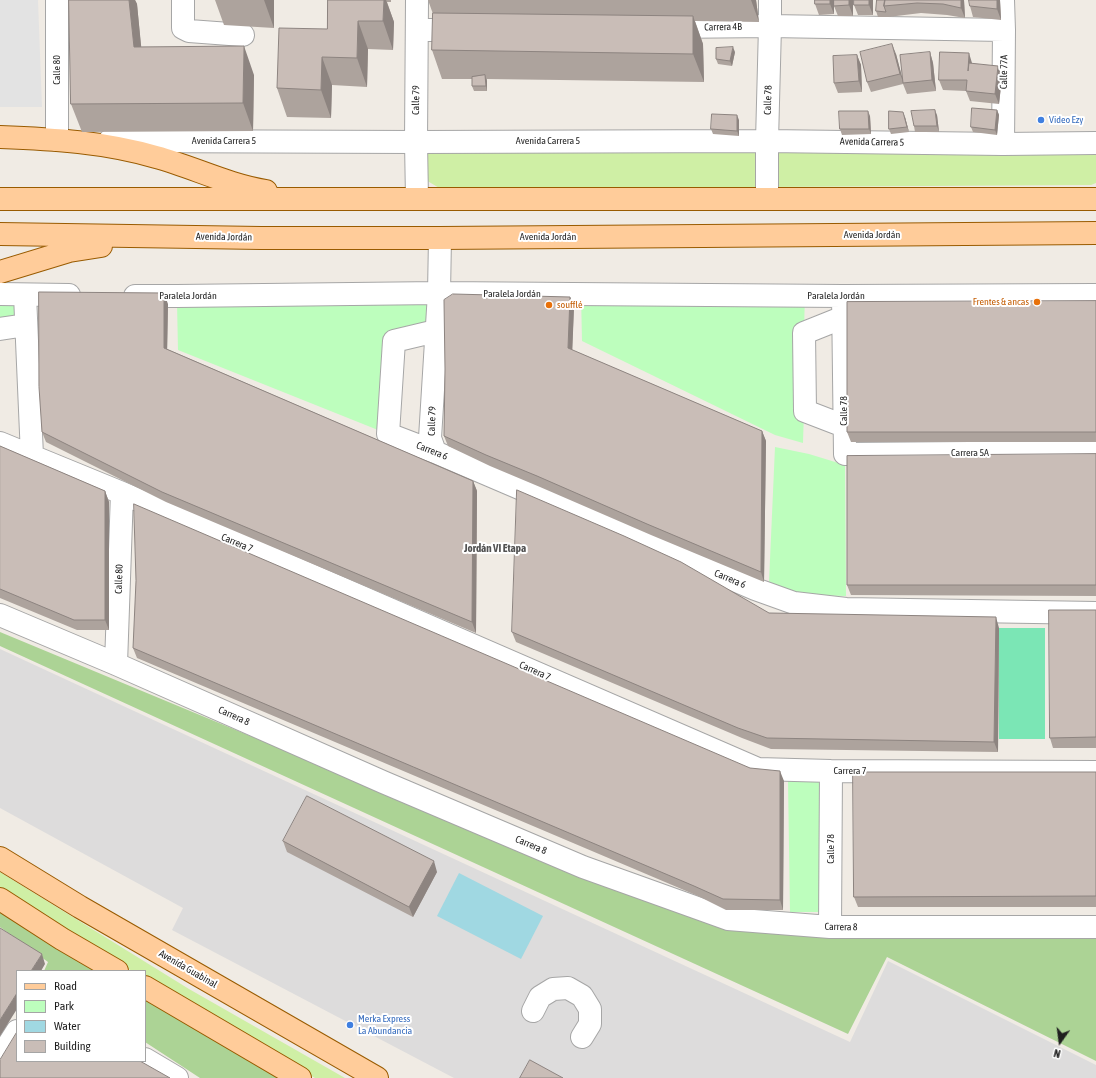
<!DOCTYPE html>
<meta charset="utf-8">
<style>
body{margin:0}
#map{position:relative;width:1096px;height:1078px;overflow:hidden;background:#f0ebe4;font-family:"Asap Condensed",sans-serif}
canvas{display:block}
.legend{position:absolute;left:16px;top:970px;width:130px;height:92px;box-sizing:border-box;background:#fff;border:1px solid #a5a5a5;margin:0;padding:5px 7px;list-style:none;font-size:12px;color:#1f1f1f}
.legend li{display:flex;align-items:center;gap:8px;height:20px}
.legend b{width:20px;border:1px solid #a5a5a5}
.north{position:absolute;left:1040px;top:1022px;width:40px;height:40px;-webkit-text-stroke:3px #fff;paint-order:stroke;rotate:194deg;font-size:11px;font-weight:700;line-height:16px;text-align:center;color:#1f1f1f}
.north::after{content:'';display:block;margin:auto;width:14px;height:18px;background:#1f1f1f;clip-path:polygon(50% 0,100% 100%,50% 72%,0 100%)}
</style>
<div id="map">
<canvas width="1096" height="1078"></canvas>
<ul class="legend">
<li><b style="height:5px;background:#ffcc9a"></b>Road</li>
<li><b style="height:11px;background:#bdfebd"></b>Park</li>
<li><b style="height:11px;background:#a0d8e2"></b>Water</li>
<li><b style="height:11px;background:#c9bdb7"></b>Building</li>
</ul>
<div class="north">N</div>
</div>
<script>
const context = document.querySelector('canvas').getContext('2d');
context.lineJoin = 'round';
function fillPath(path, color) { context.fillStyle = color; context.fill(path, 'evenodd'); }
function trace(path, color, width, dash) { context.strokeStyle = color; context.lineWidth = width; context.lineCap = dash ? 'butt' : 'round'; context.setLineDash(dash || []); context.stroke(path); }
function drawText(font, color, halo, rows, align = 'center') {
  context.font = font + ' "Asap Condensed",sans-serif'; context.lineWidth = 4; context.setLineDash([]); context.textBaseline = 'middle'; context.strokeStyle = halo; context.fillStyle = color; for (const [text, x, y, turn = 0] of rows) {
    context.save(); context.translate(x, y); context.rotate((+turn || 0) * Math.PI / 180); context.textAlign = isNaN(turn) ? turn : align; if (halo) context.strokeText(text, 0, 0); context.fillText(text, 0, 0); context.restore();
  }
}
const residential = new Path2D(`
 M 0,649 L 850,1042 L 888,961 L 1096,1065 L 1096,1078 L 454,1078 L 172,930 L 183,908 L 0,808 Z`);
const grass = new Path2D(`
 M 1096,149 L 1096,183 L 1091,185 L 441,189 L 424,179 L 426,155 L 435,150 Z
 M 0,872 L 189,989 L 345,1078 L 315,1078 L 184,1003 L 145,979 L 145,971 L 132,971 L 0,889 Z`);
const forest = new Path2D(`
 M 0,632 L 585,875 L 724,928 L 1096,937 L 1096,1061 L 887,957 L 848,1034 L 0,646 Z
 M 0,905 L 109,971 L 44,971 L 48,962 L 0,927 Z
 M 145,993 L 286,1078 L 200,1078 L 145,1042 Z`);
const park = new Path2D(`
 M 581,294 L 805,296 C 803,345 805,394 803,443 L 775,435 L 582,341 Z
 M 25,301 L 26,325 L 0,329 L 0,303 Z
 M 177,303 L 438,303 L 436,331 L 394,341 L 388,434 L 178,350 Z
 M 775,447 L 809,454 L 845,465 L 846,596 L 803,595 L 769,582 Z
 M 821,780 L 824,912 L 790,912 L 788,781 Z`);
const pitch = new Path2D(`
 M 999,628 L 1045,628 L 1045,739 L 999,739 Z`);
const parking = new Path2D(`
 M 0,0 L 38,0 L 42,107 L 0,107 Z`);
const water = new Path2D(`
 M 459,873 L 543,916 L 521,959 L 437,916 Z`);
const minor = new Path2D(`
 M 183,0 L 183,28 L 189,31 L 243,35
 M 667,27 L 770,26 L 1004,30
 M 417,30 L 463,30
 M 57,140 L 57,0
 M 109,141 L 416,142 L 767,141 L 1003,144 L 1096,143
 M 1003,144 L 1004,30 L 1003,0
 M 417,199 L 416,142 L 417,0
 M 767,199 L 767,141 L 770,26 L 770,0
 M 0,294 L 69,295
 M 25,295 L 32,456
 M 135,296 L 177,296 L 439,293 L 843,296 L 1096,295
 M 843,296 L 845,454 L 1096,452
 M 844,317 L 804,333 L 805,411 L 844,426
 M 0,329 L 26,325
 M 436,331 L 394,341 L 388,434 L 435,452 L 755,589 L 794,603 L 846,609 L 1096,613
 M 0,443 L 122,493 L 758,769 L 831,771 L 1096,772
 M 435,452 L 430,438 L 439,293 L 440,238
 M 0,615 L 116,664 L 383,782 L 583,867 L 728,919 L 830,927 L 1096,927
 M 116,664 L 122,493
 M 830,927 L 831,771
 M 533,1011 L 540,997 L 553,989 L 568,988 L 582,996 L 590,1009 L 590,1024 L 582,1037
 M 0,1058 L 17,1031
 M 145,1059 L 177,1078`);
const major = new Path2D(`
 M 0,137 C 53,139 105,142 156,157 C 193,167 228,185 266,191
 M 0,199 L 1096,199
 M 0,234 L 261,238 L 440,238 L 1096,233
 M 0,272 L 69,251 L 101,246
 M 0,858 L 80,907 L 377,1078
 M 0,899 L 62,939 L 117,971
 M 145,987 L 300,1078`);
const wall = new Path2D(`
 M 69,0 L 135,0 L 137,4 L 141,47 L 254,75 L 253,131 L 82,132 L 71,104 Z
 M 215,0 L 274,0 L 274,28 L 224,25 Z
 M 328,0 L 391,0 L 391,2 L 387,2 L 394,22 L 393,50 L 368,49 L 367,87 L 332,85 L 331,118 L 287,117 L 277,88 L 327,29 Z
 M 428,0 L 756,0 L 759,22 L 695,21 L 703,44 L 704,82 L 487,79 L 487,91 L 474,91 L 472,86 L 472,79 L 442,79 L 432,50 L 433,14 Z
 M 853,0 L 853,16 L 838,16 L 834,6 L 834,14 L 819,15 L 815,4 Z
 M 854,0 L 873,0 L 873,15 L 858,15 L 854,5 Z
 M 877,0 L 964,0 L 965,18 L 947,15 L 921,13 L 888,17 L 878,17 L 876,11 Z
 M 1000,0 L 1001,20 L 973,17 L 970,6 Z
 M 735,52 L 732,66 L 718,64 L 716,59 Z
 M 930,52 L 933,63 L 936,91 L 907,94 L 903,84 L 871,92 L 867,82 L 896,54 L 902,78 Z
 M 857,55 L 861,65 L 862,92 L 838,93 L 834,83 Z
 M 972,63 L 972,64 L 1002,77 L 999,104 L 970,101 L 966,91 L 943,90 L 939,80 Z
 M 997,110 L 999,115 L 997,135 L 973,132 L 971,127 Z
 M 937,115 L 939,132 L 915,132 L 914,126 Z
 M 870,116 L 871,134 L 842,135 L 840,129 Z
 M 905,117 L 909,132 L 891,134 L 889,129 Z
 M 739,120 L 739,136 L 713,134 L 711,129 Z
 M 570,297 L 574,307 L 572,350 L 762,431 L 766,441 L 764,582 L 651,535 L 540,487 L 490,466 L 448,446 L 444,436 Z
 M 1096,301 L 1096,442 L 851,442 L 847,432 Z
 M 168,304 L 167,349 L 473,481 L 477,491 L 476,633 L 166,502 L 46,442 L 42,432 Z
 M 0,446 L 105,491 L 109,502 L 109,630 L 77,630 L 0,598 Z
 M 1096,454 L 1096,596 L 851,595 L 847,585 Z
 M 1096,610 L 1096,748 L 1053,748 L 1050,738 Z
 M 769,613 L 999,628 L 998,752 L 771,749 L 742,738 L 516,642 L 512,632 Z
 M 133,648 L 750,768 L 784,781 L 783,910 L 726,910 L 698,896 L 137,658 Z
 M 1096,772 L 1096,907 L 858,907 L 854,897 Z
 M 283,841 L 437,872 L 413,917 L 287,852 Z`);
const shadedWall = new Path2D(`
 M 129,0 L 135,0 L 137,4 L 144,75 L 134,47 Z
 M 264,0 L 274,0 L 274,28 Z
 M 384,0 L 386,0 L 394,22 L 393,50 L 383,21 Z
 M 751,0 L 756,0 L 759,22 Z
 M 830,0 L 834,0 L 834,14 L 830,4 Z
 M 849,0 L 853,0 L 853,16 L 849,5 Z
 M 869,0 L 873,0 L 873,15 L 869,5 Z
 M 961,0 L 964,0 L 965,18 L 961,8 Z
 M 997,0 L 1000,0 L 1001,20 L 997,9 Z
 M 693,16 L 703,44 L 704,82 L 693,54 Z
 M 358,21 L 368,49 L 367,87 L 357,58 Z
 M 892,44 L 896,54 L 904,84 L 900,74 Z
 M 244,46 L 254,75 L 253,131 L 243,103 Z
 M 733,47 L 735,52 L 732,66 L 730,61 Z
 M 930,52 L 933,63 L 936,91 L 932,80 Z
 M 969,53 L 972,63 L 972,81 L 968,71 Z
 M 857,55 L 861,65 L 862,92 L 859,81 Z
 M 322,57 L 332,85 L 331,118 L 321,90 Z
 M 998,66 L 1002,77 L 999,104 L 995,94 Z
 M 485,75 L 487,81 L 487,91 L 486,86 Z
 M 935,110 L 937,115 L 939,132 L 937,126 Z
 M 997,110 L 999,115 L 997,135 L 995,130 Z
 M 868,111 L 870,116 L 871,134 L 869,129 Z
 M 903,112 L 905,117 L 909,132 L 907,127 Z
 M 737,115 L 739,120 L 739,136 L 737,131 Z
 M 164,293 L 168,304 L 167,358 L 164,348 Z
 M 570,297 L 574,307 L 572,358 L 568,348 Z
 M 762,431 L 766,441 L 764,582 L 761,572 Z
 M 473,481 L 477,491 L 476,633 L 472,622 Z
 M 105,491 L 109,502 L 109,630 L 105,620 Z
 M 996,617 L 999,628 L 998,752 L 994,742 Z
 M 780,771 L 784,781 L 783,910 L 780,900 Z
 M 434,861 L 437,872 L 413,917 L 409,907 Z
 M 42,954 L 45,964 L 41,971 L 31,971 Z
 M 17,993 L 17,1009 L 0,1036 L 0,1020 Z`);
const building = new Path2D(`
 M 69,0 L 129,0 L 134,47 L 244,46 L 243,103 L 71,104 Z
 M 328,0 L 384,0 L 383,21 L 358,21 L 357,58 L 322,57 L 321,90 L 277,88 L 279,28 L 327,29 Z
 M 815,0 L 830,0 L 830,4 L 815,4 Z
 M 834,0 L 849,0 L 849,5 L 834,6 Z
 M 854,0 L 869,0 L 869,5 L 854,5 Z
 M 877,0 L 885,0 L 884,6 L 886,12 L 876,11 Z
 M 885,0 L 961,0 L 961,8 L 943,4 L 917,3 L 884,6 Z
 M 969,0 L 997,0 L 997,9 L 970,6 Z
 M 433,13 L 693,16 L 693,54 L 432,50 Z
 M 892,44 L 900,74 L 867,82 L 860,52 Z
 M 733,47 L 730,61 L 716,59 L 716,48 Z
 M 930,52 L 932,80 L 903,83 L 900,55 Z
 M 940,52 L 969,53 L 968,71 L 969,63 L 998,66 L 995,94 L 966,91 L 967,80 L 939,80 Z
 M 857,55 L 859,81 L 834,83 L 833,56 Z
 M 485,75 L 486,86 L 472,86 L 472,77 Z
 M 972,108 L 997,110 L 995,130 L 971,127 Z
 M 935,110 L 937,126 L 914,126 L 911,111 Z
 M 839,111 L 868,111 L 869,129 L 840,129 Z
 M 889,111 L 903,112 L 907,127 L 889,129 Z
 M 712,114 L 737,115 L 737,131 L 711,129 Z
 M 39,292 L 164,293 L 164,348 L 473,481 L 472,622 L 162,492 L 42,432 L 39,387 Z
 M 453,294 L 570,297 L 568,348 L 762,431 L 761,572 L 647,524 L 537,476 L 486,455 L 444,436 L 445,369 L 444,300 Z
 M 1096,301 L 1096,432 L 847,432 L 847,302 Z
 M 0,446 L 105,491 L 105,620 L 74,620 L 0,589 Z
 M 1096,454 L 1096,585 L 847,585 L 847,456 Z
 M 517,490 L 624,536 L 681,562 L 769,613 L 996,617 L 994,742 L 767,738 L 738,728 L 512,632 Z
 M 134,504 L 750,768 L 780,771 L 780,900 L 723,899 L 694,886 L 133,648 L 136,581 Z
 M 1049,610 L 1096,610 L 1096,737 L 1050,738 Z
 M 853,772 L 1096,772 L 1096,896 L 854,897 Z
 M 307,796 L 434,861 L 409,907 L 283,841 Z
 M 0,928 L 42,954 L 31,971 L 17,971 L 17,993 L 0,1020 Z
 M 17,1032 L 17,1061 L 140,1061 L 170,1078 L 0,1078 L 0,1060 Z
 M 530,1060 L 563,1078 L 520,1078 Z`);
const markers = [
 [1041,120,4,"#3f7fe0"],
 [1037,302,4,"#e8710a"],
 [549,305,4,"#e8710a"],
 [350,1025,4,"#3f7fe0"]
];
const streetNames = [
 ["Carrera 4B",723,27,-1],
 ["Calle 80",57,70,-90],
 ["Calle 77A",1004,72,-89],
 ["Calle 79",416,100,-89],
 ["Calle 78",768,100,-88],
 ["Avenida Carrera 5",224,141],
 ["Avenida Carrera 5",548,141],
 ["Avenida Carrera 5",872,142,1],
 ["Avenida Jordán",872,235],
 ["Avenida Jordán",224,237,1],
 ["Avenida Jordán",548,237],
 ["Paralela Jordán",512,294],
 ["Paralela Jordán",188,296],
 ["Paralela Jordán",836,296],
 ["Calle 78",844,411,-90],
 ["Calle 79",432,421,-88],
 ["Carrera 6",432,451,22],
 ["Carrera 5A",970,453],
 ["Carrera 7",237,543,23],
 ["Calle 80",119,579,-88],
 ["Carrera 6",730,579,23],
 ["Carrera 7",535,671,24],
 ["Carrera 8",234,716,24],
 ["Carrera 7",850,771],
 ["Carrera 8",531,845,23],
 ["Calle 78",831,849,-90],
 ["Carrera 8",841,927,1],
 ["Avenida Guabinal",188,969,30]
];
const shopNames = [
 ["Video Ezy",1049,120],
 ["Merka Express",358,1019],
 ["La Abundancia",358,1031]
];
const foodNames = [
 ["Frentes & ancas",1029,302],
 ["soufflé",557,305,"left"]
];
const neighbourhoodNames = [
 ["Jordán VI Etapa",495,549]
];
fillPath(residential, '#dddcdc');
fillPath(grass, '#cfefa5');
fillPath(forest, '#acd395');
fillPath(park, '#bdfebd');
fillPath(pitch, '#7be6b5');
fillPath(parking, '#e3e3e3');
fillPath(water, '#a0d8e2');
trace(minor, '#a6a6a6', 24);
trace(major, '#995b00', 24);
trace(minor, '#fff', 22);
trace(major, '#ffcc9a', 22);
fillPath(wall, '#ada39d');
fillPath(shadedWall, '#8d8480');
fillPath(building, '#c9bdb7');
trace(building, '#8d8480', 1);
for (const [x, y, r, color] of markers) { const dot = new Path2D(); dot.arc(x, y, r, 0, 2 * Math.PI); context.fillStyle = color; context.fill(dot); trace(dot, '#fff', 1.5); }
drawText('10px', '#1f1f1f', '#fff', streetNames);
drawText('10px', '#366cbe', '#fff', shopNames, 'left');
drawText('10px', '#c56008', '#fff', foodNames, 'right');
drawText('bold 11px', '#525252', '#fff', neighbourhoodNames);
</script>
